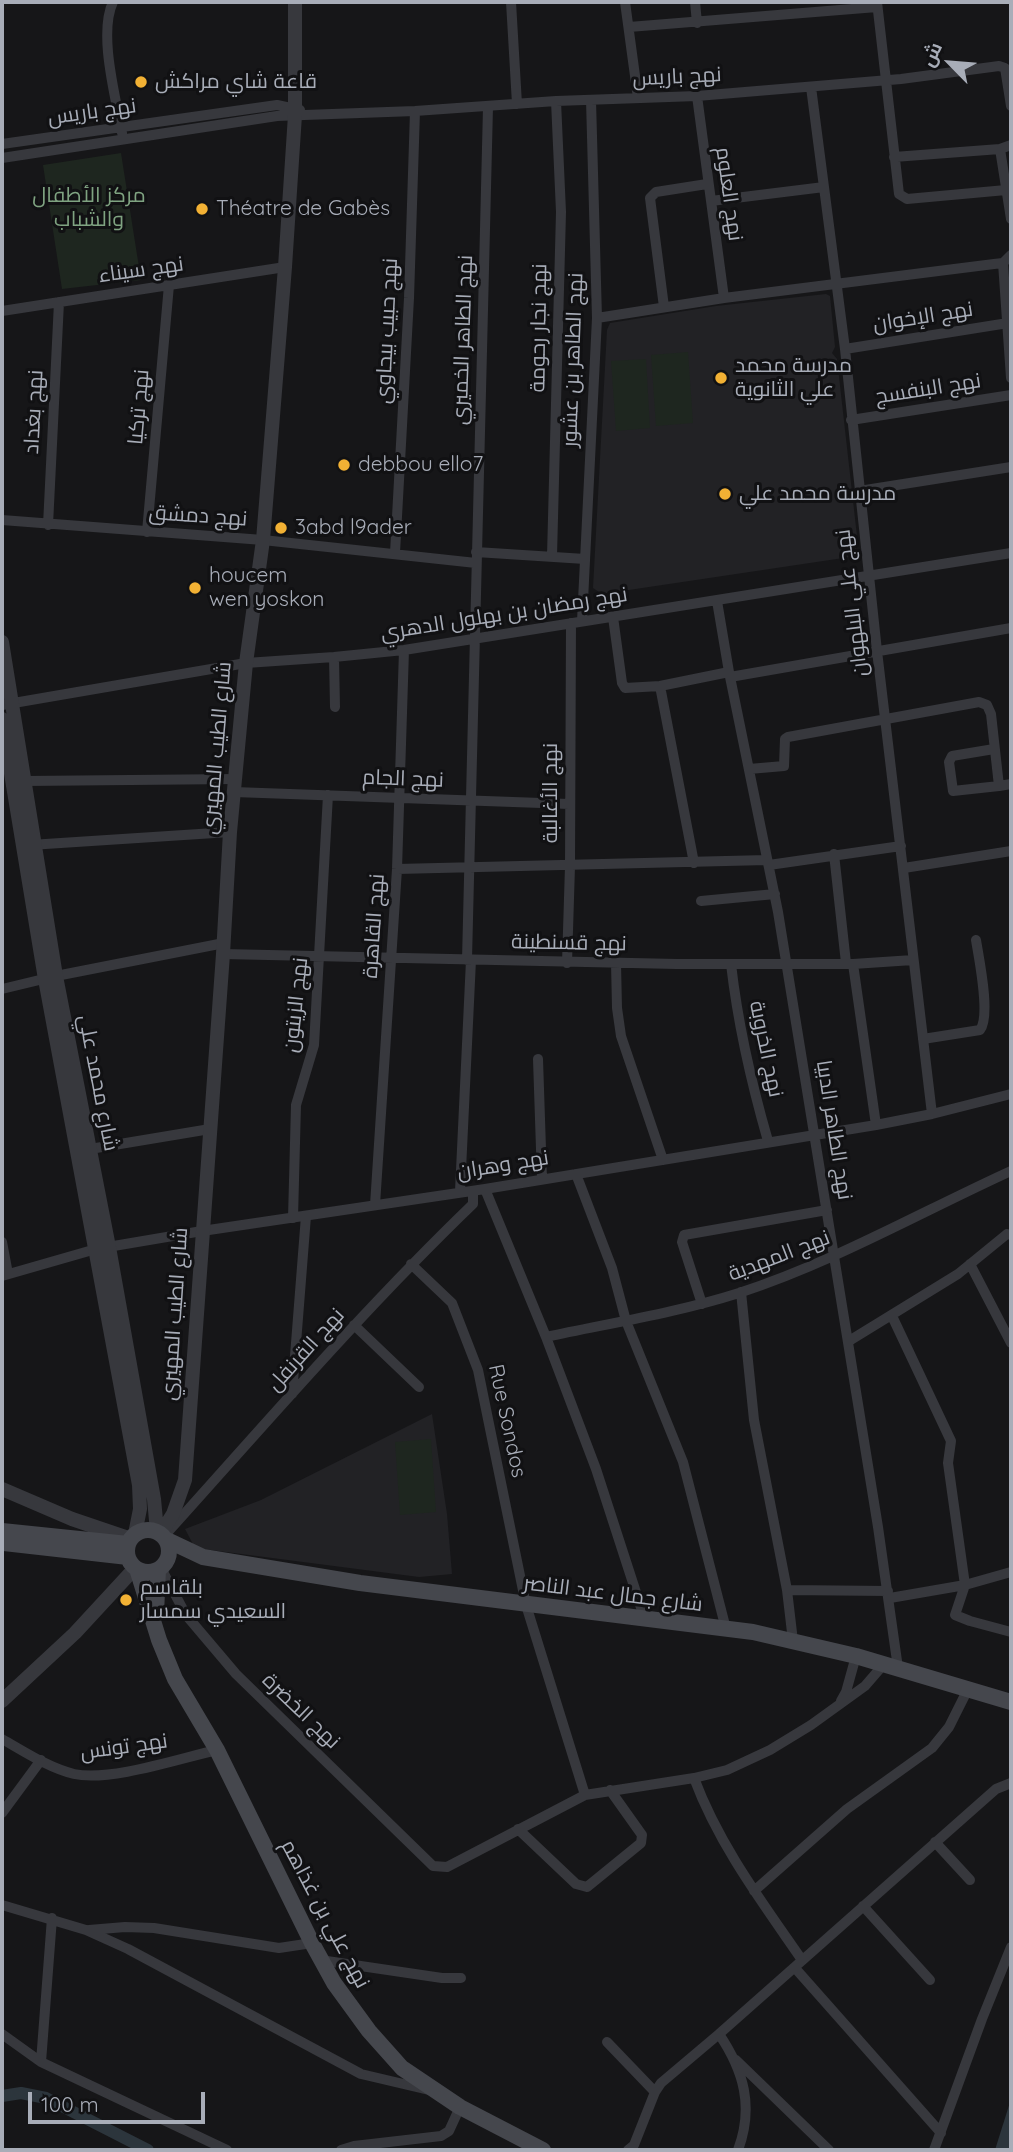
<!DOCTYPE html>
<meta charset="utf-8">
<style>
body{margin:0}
#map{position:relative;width:1013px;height:2152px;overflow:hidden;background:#161618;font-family:Quicksand,Cairo,sans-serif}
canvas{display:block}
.frame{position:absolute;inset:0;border:4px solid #a8adb8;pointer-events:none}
.north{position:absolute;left:915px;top:28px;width:70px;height:70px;-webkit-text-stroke:5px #111113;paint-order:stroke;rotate:295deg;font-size:19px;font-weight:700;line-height:28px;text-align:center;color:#a8adb8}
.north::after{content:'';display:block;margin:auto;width:24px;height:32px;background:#a8adb8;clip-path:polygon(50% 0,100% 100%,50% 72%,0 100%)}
.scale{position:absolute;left:28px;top:2092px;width:177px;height:32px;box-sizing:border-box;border:4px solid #a8adb8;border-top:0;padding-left:9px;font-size:21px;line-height:24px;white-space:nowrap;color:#a8adb8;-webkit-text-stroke:5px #111113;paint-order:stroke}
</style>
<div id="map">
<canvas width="1013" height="2152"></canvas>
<div class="frame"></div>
<div class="north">ش</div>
<div class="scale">100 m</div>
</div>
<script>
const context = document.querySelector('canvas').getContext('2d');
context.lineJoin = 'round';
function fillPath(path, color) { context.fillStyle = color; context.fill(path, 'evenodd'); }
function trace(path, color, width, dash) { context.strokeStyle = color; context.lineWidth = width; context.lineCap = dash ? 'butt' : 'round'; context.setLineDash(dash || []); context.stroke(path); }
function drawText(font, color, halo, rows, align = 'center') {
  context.font = font + ' Quicksand,Cairo,sans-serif'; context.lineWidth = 6; context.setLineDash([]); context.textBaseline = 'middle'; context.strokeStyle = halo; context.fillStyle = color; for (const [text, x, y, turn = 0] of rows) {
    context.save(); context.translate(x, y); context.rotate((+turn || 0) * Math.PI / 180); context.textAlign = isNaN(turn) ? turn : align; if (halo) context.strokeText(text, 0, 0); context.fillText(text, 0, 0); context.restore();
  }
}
const built = new Path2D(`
 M 826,294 L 830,296 L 835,347 L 832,353 L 837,359 L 858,545 L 850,557 L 602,594 L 593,588 L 607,330 L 610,323 L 716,306 Z
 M 432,1414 L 447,1514 L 452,1574 L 419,1577 L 195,1548 L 185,1529 L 261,1500 Z`);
const green = new Path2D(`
 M 121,153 L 141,280 L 62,289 L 43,165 Z
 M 688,352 L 693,423 L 656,426 L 651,355 Z
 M 646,359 L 650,428 L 616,431 L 611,361 Z
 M 431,1439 L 436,1512 L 400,1515 L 395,1442 Z`);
const water = new Path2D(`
 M 1011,2099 L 1011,2150 L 995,2150 Z`);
const canal = new Path2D(`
 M 2,2096 L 21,2093 L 46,2098 L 148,2150`);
const minor = new Path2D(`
 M 113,2 C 98,34 116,98 122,133
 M 511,2 L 517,104
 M 625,2 L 638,98
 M 695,2 L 697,23
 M 877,2 L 899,194 L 907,199 L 1006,190
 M 629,27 L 877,7
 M 811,87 L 845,349 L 877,651 L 932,1114
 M 697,96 L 724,298
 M 2,144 L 277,105 L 300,110
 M 1000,149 L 1011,219
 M 894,157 L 1000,149 L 1011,145
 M 2,158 L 277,116 L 415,111 L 556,101 L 697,96 L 901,79 L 999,66 L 1005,68 L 1011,106
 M 711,201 L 824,187
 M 1003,263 L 1011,378
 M 664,307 L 650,198 L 656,192 L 707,184
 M 2,311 L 285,267
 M 597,318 L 724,298 L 994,264 L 1003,263 L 1011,255
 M 845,349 L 1008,323
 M 851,420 L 1011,395
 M 859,491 L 1011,467
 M 2,520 L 263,540 L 476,563
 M 48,525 L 59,302
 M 147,532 L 169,285
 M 476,552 L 585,559
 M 395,553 L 409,298 L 415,111
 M 552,556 L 561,212 L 556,101
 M 717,601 L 729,672 L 778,912 L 878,1527 L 898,1668
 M 613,617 L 622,683 L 625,688 L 660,686 L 729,672
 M 582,621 L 597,318 L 591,100
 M 334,657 L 335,707
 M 730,677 L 1011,628
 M 660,686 L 694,863
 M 2,705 L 246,663 L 334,657 L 404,650 L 1011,553
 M 994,749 L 952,756 L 949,762 L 953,791 L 999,786
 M 749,769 L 784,766 L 785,739 L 788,737 L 979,702 L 987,705 L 991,714 L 999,786 L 1011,784
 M 25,781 L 236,779
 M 234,792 L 569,804
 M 30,845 L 230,832
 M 834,854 L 846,963
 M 769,865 L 901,846
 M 904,868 L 1011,851
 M 397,869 L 767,860
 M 701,901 L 775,894
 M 223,954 L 677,964 L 853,964 L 913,960
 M 467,960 L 488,107
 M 567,963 L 570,866 L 571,623
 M 616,963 L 617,1008 L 621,1036 L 663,1160
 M 731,964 C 738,1025 751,1082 768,1141
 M 853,964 L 876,1125
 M 2,989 L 56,976 L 224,943
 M 923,1039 L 980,1030 C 991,1016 979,959 976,940
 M 538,1059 L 542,1179
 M 90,1149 L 210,1129
 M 576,1174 L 612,1268 L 626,1321 L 683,1462 L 726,1629
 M 485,1189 L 546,1337 L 596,1469 L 645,1620
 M 460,1191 L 471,960
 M 375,1205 L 397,869 L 404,650
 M 293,1218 L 296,1105 L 314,1045 L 328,795
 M 2,1242 L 8,1274
 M 411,1264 L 452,1303 L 478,1370 L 526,1605 L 585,1795
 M 970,1264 L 1011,1343
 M 2,1276 L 96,1249 L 202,1231 L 485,1189 L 876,1125 L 932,1114 L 1011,1094
 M 741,1292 L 754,1420 L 787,1590 L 793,1641
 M 702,1304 L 682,1242 L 684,1235 L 827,1210
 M 892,1316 L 951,1441 L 948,1463 L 965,1585 L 955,1615 L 970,1621 L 1011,1632
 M 354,1325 L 419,1387
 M 546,1337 C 611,1323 676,1313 739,1293 C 834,1262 921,1212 1011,1171
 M 849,1341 L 958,1274 L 1007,1234 L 1011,1235
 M 292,1394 L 306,1216
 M 167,1533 C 267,1422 365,1308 473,1204 L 473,1191
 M 161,1568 L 186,1615 L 236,1674 L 433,1866 L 447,1867 L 585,1795 L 694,1778 L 727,1770 L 770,1750 L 811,1725 L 865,1686 L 884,1664
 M 787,1590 L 888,1591
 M 890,1598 L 965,1585 L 1011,1572
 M 841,1701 L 846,1692 L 856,1656
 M 2,1739 C 25,1752 49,1768 74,1774 C 110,1782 181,1758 217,1750
 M 694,1778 C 719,1845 762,1902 802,1960
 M 2,1813 L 41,1760
 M 518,1829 L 576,1884 L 587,1887 L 641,1843 L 642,1835 L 610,1790
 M 935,1842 L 970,1880
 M 754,1891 L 847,1809 L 932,1748 L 949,1727 L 968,1689
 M 2,1905 L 86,1930 L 128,1949 L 361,2074 L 429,2090
 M 863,1906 L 930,1980
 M 89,1930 L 125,1927 L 154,1928 L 279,1948 L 312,1943
 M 320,1960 L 442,1978 L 461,1978
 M 795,1968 L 941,2133
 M 2,2034 L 41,2062 L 227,2150
 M 719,2034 C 744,2071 754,2107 738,2150
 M 607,2042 L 655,2092
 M 736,2060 L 829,2150
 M 41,2062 L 52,1918
 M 341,2150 L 354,2146 L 441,2136 L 449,2131 L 460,2107
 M 628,2150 L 634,2145 L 655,2092 L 661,2083 L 719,2034 L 996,1789 L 1011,1783
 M 934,2150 L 982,2019 L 1011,1947`);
const tertiary = new Path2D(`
 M 2,642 L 56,976 L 109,1247 L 154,1499 L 157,1531
 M 2,719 L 45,979 L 139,1485 L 140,1509 L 135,1534
 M 2,1489 L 72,1519 L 131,1539
 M 161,1533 L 173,1514 L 185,1480 L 223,954 L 230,832 L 246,663 L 263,540 L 285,267 L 295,115 L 295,2
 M 2,1701 L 75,1633 L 135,1568`);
const secondary = new Path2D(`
 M127 1551a21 21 0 1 1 42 0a21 21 0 1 1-42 0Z
 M 2,1531 L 128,1544
 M 167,1540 L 203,1557 L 360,1583 L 753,1632 L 856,1656 L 1011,1702
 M 4,1543 L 128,1557
 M 137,1569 L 159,1640 L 175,1679 L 217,1750 L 312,1943 L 334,1983 L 369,2031 L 402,2068 L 460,2107 L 543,2150
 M 156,1614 L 158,1570`);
const markers = [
 [141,82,7,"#f2b134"],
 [202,209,7,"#f2b134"],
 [721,378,7,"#f2b134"],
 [344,465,7,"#f2b134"],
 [725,494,7,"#f2b134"],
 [281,528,7,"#f2b134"],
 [195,588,7,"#f2b134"],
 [126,1600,7,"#f2b134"]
];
const streetNames = [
 ["نهج باريس",677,77,-3],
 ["نهج باريس",92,112,-8],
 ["نهج العلوم",729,194,82],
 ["نهج سيناء",141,270,-8],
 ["نهج الإخوان",923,317,-9],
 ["نهج نجار رحومة",539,328,-89],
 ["نهج حبيب بيجاوي",387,331,-87],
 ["نهج الطاهر الخميري",463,340,-88],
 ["نهج الطاهر بن عشور",573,360,-88],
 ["نهج البنفسج",928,389,-9],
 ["نهج تركيا",139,407,-85],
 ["نهج بغداد",34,412,-87],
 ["نهج دمشق",198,516,4],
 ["نهج علي البلهوان",852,603,-97],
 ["نهج رمضان بن بهلول الدهري",504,614,-9],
 ["شارع الطيب المهيري",217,748,-85],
 ["نهج الجام",403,779,2],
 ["نهج الأغالبة",551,793,-90],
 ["نهج القاهرة",374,926,-86],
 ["نهج قسنطينة",569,943,1],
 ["نهج الزيتون",296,1005,-84],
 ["نهج الخروبة",766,1049,78],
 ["شارع محمد علي",98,1083,79],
 ["نهج الطاهر الدبيا",834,1130,81],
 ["نهج وهران",503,1165,-9],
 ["نهج المهدية",779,1256,-21],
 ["شارع الطيب المهيري",175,1314,-86],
 ["نهج القرنفل",306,1350,-48],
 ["Rue Sondos",507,1421,78],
 ["شارع جمال عبد الناصر",613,1594,7],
 ["نهج الخضرة",301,1711,44],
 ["نهج تونس",124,1747,-8],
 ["نهج علي بن غذاهم",325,1914,62]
];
const poiNames = [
 ["قاعة شاي مراكش",155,82],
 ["Théatre de Gabès",216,209],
 ["مدرسة محمد",735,366],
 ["علي الثانوية",735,390],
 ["debbou ello7",358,465],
 ["مدرسة محمد علي",739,494],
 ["3abd l9ader",295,528],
 ["houcem",209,576],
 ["wen yoskon",209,600],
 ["بلقاسم",140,1588],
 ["السعيدي سمسار",140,1612]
];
const parkNames = [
 ["مركز الأطفال",89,196],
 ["والشباب",89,220]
];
fillPath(built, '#222225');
fillPath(green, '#1e261f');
fillPath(water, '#2c353c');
trace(canal, '#2c353c', 12);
trace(minor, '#37383d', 10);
trace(tertiary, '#37383d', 14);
trace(secondary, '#45474d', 16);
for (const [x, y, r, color] of markers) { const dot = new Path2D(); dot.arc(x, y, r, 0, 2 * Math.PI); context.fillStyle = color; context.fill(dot); trace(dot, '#111113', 2.5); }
drawText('21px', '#a8adb8', '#111113', streetNames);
drawText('21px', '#a8adb8', '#111113', poiNames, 'left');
drawText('21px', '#7fa381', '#111113', parkNames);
</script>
